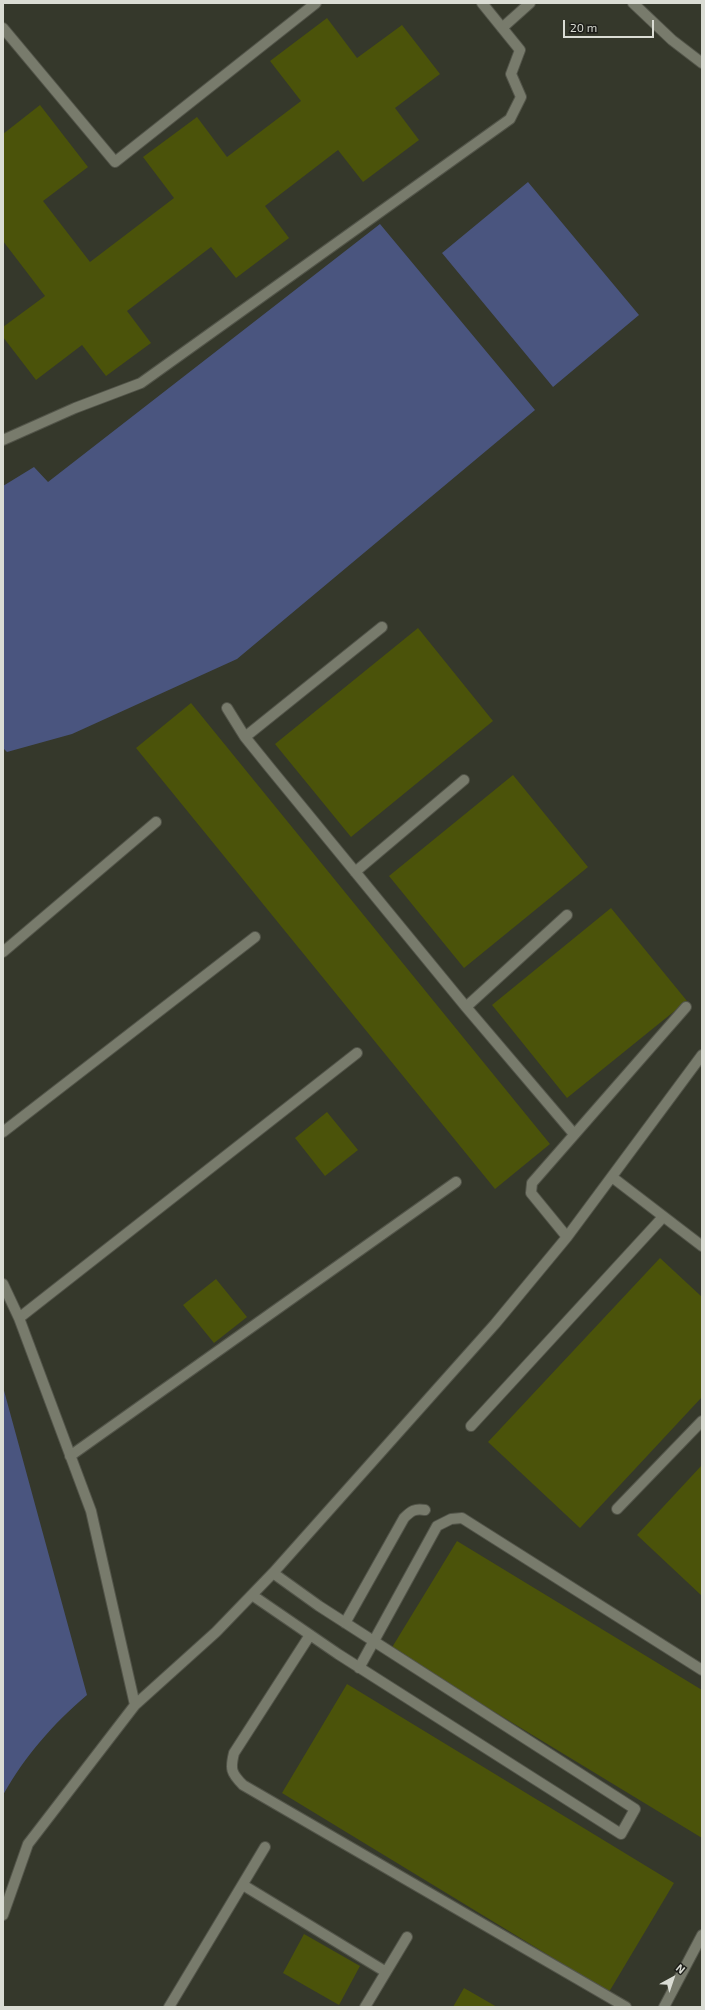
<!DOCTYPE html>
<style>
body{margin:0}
#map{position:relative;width:705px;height:2010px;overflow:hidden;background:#35382b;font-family:"Exo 2",sans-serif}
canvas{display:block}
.frame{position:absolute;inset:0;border:4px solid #dadcd4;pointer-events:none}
.north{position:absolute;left:653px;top:1958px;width:40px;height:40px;-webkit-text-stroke:3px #1d1e19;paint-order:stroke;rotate:40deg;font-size:11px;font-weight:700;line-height:16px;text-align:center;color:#dadcd4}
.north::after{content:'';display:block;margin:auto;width:14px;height:18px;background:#dadcd4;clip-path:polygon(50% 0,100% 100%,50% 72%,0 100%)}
.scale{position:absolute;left:563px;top:20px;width:91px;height:18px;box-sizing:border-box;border:2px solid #dadcd4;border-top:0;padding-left:5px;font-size:12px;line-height:14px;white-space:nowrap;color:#dadcd4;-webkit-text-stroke:3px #1d1e19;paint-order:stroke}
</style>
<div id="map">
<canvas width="705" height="2010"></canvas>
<div class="frame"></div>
<div class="north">N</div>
<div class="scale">20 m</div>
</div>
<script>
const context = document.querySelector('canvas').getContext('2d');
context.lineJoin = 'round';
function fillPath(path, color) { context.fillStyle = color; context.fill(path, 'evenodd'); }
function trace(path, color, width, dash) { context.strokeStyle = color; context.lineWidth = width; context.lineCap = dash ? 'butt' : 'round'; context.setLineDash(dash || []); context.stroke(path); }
const green = new Path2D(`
 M 528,182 L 639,315 L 553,387 L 442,253 Z
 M 380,224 L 535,410 L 237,659 L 72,734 L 7,752 L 3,748 L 3,486 L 34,467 L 48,482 Z
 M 3,1387 L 87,1695 C 51,1726 26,1755 3,1795 Z`);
const building = new Path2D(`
 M 327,18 L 357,58 L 402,25 L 440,74 L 395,108 L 419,140 L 363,182 L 338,150 L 265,206 L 289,238 L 236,278 L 211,247 L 127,311 L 151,343 L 106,376 L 82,345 L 36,380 L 3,337 L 3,327 L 45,296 L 3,241 L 3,134 L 40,105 L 88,167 L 43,201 L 90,262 L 174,198 L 143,157 L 197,117 L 227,157 L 301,101 L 270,61 Z
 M 418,628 L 493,721 L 351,837 L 275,744 Z
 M 191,703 L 550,1144 L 495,1189 L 136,748 Z
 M 513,775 L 588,867 L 464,968 L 389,876 Z
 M 611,908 L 687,1001 L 567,1098 L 492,1005 Z
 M 327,1112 L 358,1150 L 325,1176 L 295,1138 Z
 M 660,1258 L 702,1297 L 702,1397 L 580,1528 L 488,1442 Z
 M 216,1279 L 247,1317 L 214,1343 L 183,1305 Z
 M 702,1465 L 702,1596 L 637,1535 Z
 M 457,1541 L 702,1690 L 702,1838 L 391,1649 Z
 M 347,1684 L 674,1883 L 609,1992 L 282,1793 Z
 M 304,1934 L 360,1966 L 339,2005 L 283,1973 Z
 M 464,1988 L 497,2007 L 453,2007 Z`);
const minor = new Path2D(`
 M 633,3 L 672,40 L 702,63
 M 3,28 L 115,162 L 316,3
 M 502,28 L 530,3
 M 3,440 L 75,408 L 141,383 L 510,119 L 521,97 L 511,74 L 520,50 L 482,3
 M 227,708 L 245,737 L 270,768 L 466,1007 L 574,1134
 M 245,737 L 382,627
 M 355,872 L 464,780
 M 3,952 L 156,822
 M 466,1007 L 567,915
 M 3,1132 L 255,937
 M 612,1177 L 702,1246
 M 567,1237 L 531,1193 L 532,1183 L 686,1007
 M 3,1284 L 19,1318 L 91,1511 L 135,1705
 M 19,1318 L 357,1053
 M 471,1426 L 663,1217
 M 70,1456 L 456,1182
 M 617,1509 L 702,1421
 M 252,1595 L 338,1654 L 621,1834 L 635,1809 L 319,1606 L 273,1573
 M 345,1623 L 404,1518 C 411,1511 415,1508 425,1510
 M 310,1635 L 234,1753 C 230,1769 231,1773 243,1785 L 626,2007
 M 359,1668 L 437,1526 L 451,1519 L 462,1518 L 702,1670
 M 243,1885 L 386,1972
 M 3,1915 L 28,1844 L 135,1705 L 216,1632 L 273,1573 L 495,1324 L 567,1237 L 702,1055
 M 169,2007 L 265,1847
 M 365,2007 L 407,1937
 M 664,2007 L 702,1935`);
fillPath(green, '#4a557f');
fillPath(building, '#4b530a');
trace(minor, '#525449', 12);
trace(minor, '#787b6c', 10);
</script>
